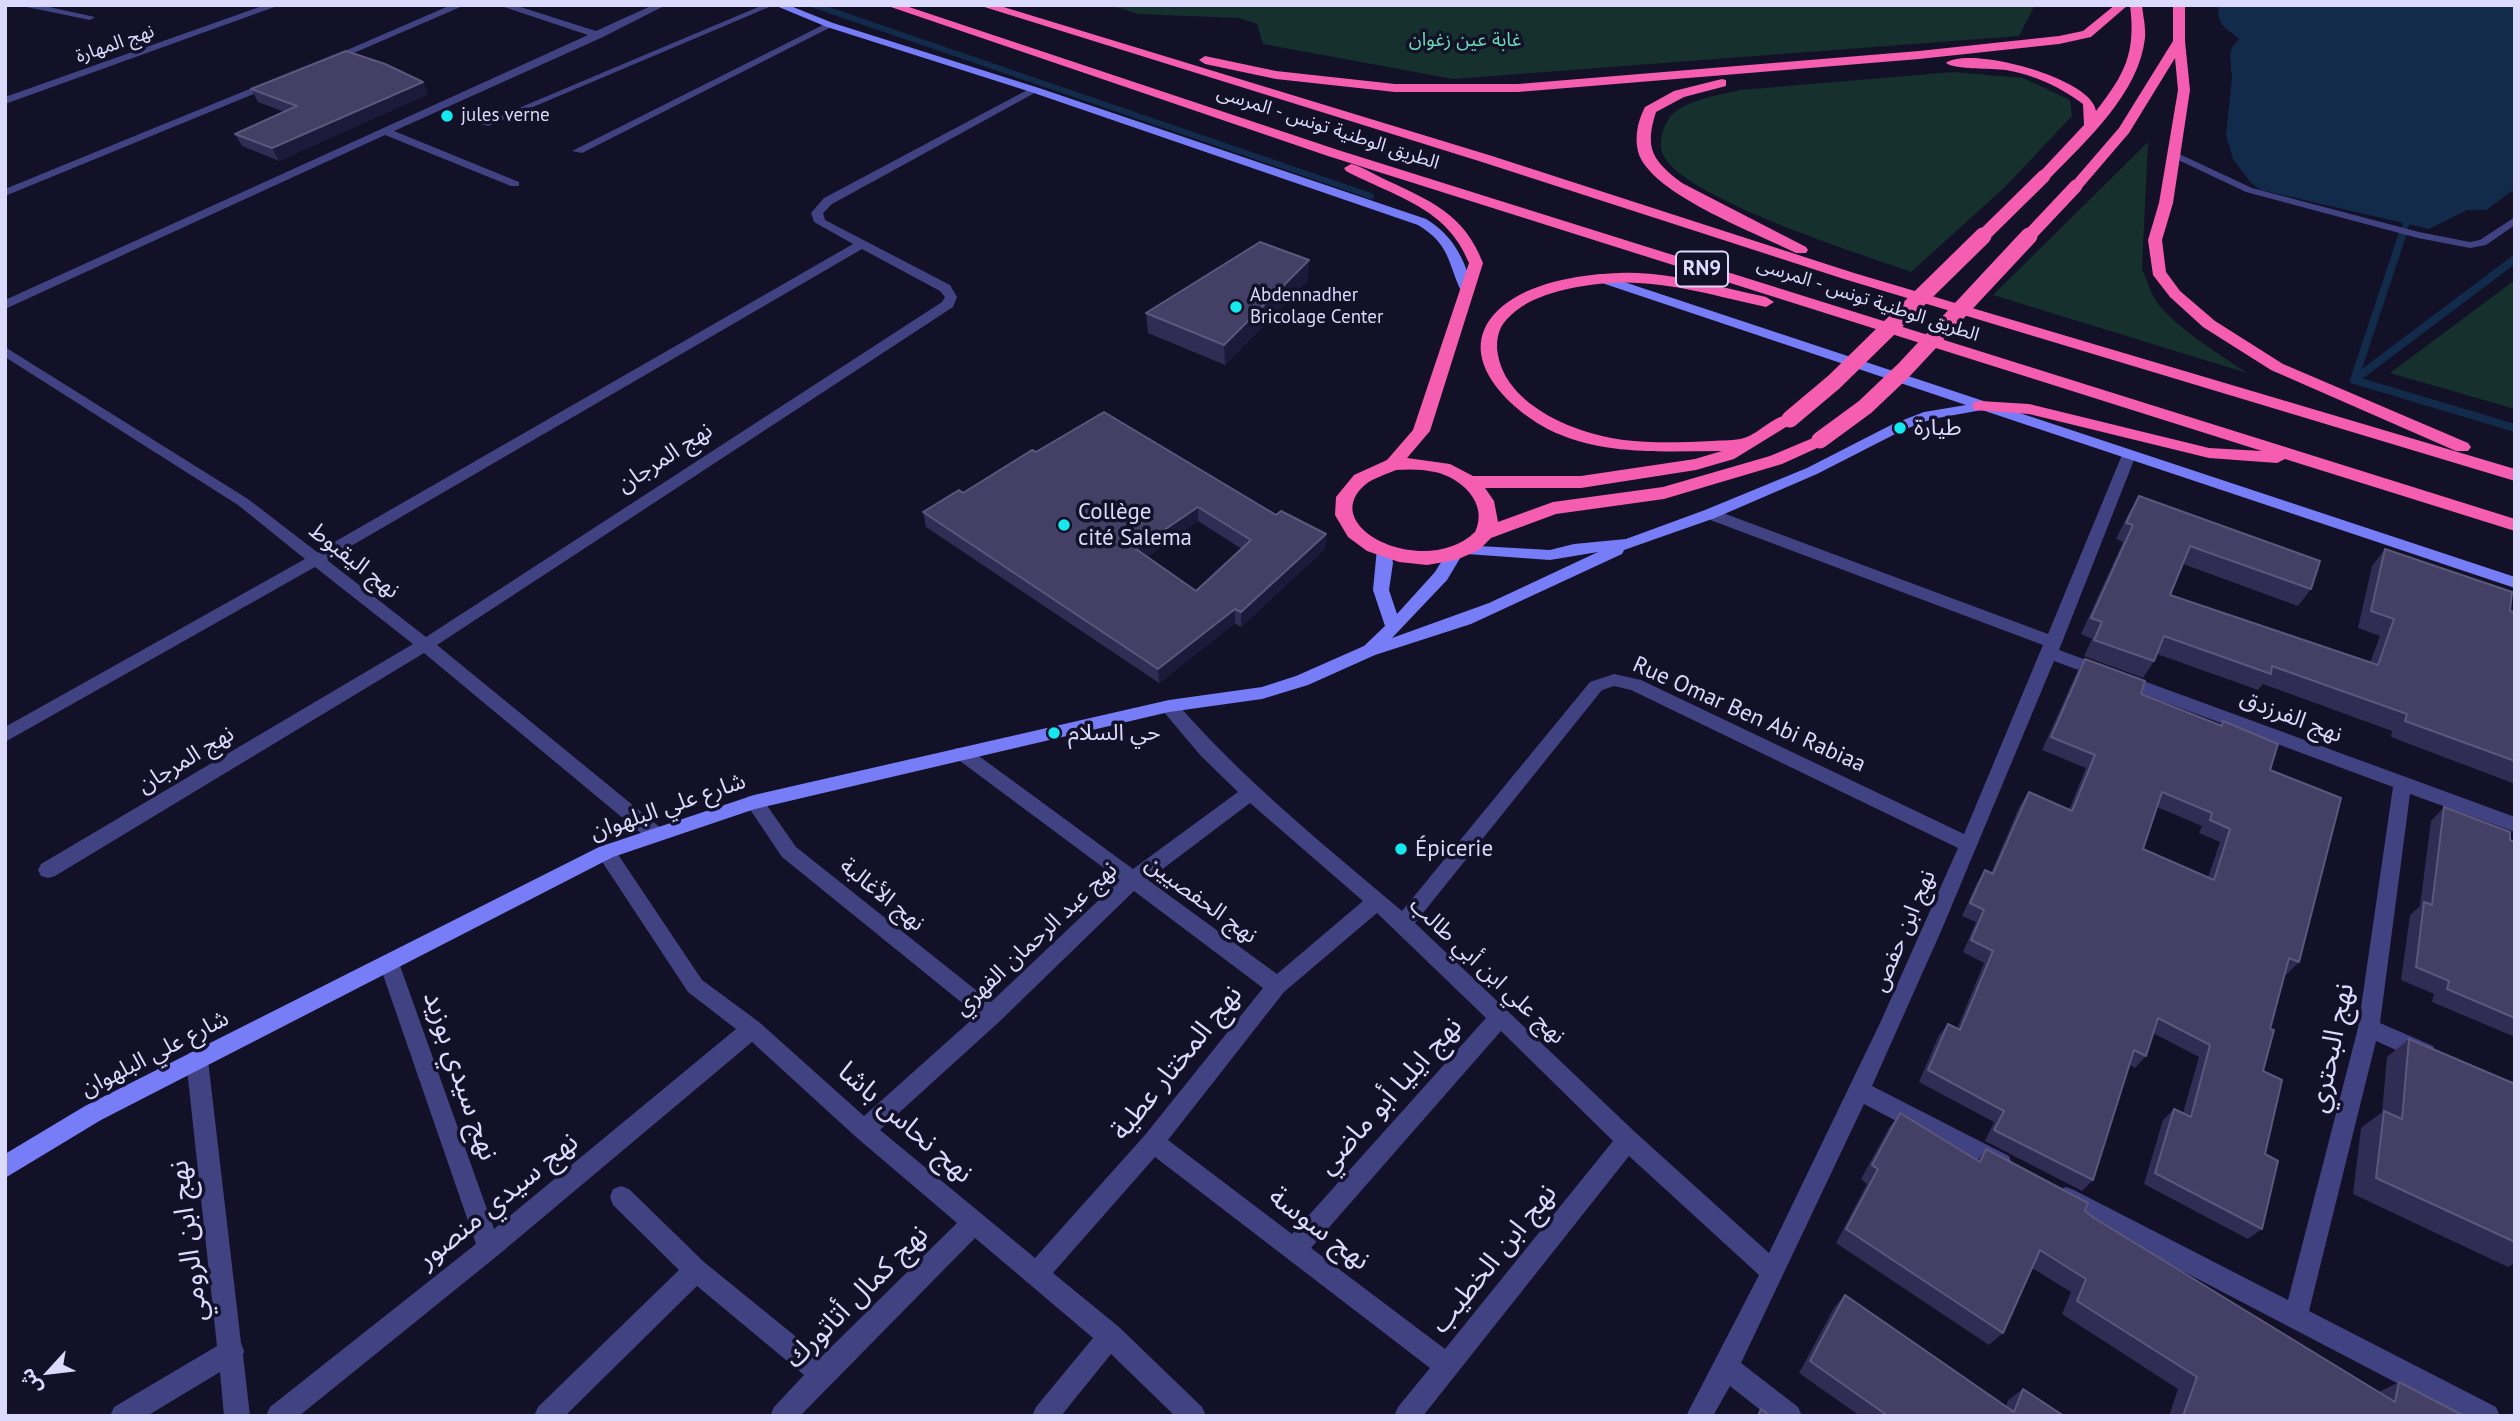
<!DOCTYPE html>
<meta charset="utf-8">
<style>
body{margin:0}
#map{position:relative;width:2520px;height:1421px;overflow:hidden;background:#131127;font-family:"PT Sans","Noto Sans Arabic",sans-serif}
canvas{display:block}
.frame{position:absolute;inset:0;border:7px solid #dbdafc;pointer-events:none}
.north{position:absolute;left:14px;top:1337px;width:70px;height:70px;-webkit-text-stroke:5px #131127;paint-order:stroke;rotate:243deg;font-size:19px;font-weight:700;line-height:28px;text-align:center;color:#dbdafc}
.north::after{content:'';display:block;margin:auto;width:24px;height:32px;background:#dbdafc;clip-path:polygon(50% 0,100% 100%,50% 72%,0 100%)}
</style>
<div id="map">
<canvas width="2520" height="1421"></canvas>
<div class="frame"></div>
<div class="north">ش</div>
</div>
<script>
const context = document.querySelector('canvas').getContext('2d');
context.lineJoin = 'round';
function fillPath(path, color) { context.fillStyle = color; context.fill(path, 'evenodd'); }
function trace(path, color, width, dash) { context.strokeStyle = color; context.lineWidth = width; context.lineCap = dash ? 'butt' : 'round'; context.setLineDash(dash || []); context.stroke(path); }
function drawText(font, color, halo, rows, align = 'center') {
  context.font = font + ' "PT Sans","Noto Sans Arabic",sans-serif'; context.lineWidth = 7; context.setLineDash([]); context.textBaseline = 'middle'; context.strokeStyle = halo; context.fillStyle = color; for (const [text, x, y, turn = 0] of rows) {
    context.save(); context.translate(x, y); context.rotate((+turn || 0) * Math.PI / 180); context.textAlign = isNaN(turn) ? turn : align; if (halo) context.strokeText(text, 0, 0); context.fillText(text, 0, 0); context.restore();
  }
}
const green = new Path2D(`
 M 1109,5 L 2035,5 L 2019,36 L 1453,79 L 1263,44 L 1257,24 L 1239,18 L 1139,14 Z
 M 1953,72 L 2023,78 L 2070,100 L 2072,116 L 2005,187 L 1911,272 C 1865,255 1676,197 1662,152 C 1660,146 1661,137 1663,131 C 1665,123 1671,114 1678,110 C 1694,98 1721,95 1740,90 Z
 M 2148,142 L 2142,269 C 2147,280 2151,295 2159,305 C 2179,330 2221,355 2247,373 L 1993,295 Z
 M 2515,280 L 2515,409 L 2390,373 Z`);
const water = new Path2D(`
 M 2218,5 L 2515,6 L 2515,189 L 2486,210 L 2467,210 L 2429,229 L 2261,190 L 2251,183 L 2233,159 L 2226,135 L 2232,78 L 2230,56 L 2232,47 L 2239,39 C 2224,25 2219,29 2218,5 Z`);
const streamFar1 = new Path2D(`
 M 814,5 L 1371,196
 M 2401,238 L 2406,224 L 2404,212`);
const stream = new Path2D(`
 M 2354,380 L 2402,236
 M 2354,380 L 2515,259
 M 2354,380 L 2515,428`);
const lane = new Path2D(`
 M 763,5 L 774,5 L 488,126 L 481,124 Z
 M 2175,152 L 2252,188 L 2419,232 L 2470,242 L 2480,240 L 2515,217 L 2515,225 L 2486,245 L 2470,248 L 2418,238 L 2246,192 L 2172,157 L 2170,155 Z`);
const street = new Path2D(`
 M 17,5 L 40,5 L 95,17 L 90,20 Z
 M 265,5 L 280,5 L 5,104 L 5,97 Z
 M 451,5 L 465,5 L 333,62 L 324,60 Z
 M 498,5 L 514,5 L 596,31 L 653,5 L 666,5 L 603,37 L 394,131 L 519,182 L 519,186 L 511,186 L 385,135 L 5,309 L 5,300 L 588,35 Z
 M 827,23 L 835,25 L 582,153 L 572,151 Z
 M 274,79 L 279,82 L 278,84 L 5,196 L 5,189 Z
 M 1031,88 L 1040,90 L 832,204 L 823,213 L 825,220 L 950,285 L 957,297 L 953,307 L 437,645 L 662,829 L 664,834 L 662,839 L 655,842 L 648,839 L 424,653 L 55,876 L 48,878 L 41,876 L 38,870 L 41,864 L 413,644 L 315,567 L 5,742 L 5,727 L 305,559 L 238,505 L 5,357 L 5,347 L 248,499 L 317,552 L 853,244 L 814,222 L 811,213 L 824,198 ZM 862,249 L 940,291 L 945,297 L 942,302 L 426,637 L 327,560 Z
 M 2129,450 L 2136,455 L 2059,650 L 2515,817 L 2515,832 L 2410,794 L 2380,1023 L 2433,1046 L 2436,1053 L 2433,1060 L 2425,1063 L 2376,1041 L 2309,1311 L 2496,1407 L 2500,1416 L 2460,1416 L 2058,1206 L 2055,1198 L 2058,1190 L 2066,1187 L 2074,1190 L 2288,1300 L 2358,1028 L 2393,787 L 2054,661 L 1942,929 L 1872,1086 L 2009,1156 L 2012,1164 L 2009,1172 L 2001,1175 L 1993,1172 L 1864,1104 L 1741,1363 L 1798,1407 L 1802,1416 L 1768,1416 L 1730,1386 L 1713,1416 L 1686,1416 L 1759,1275 L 1629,1156 L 1423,1416 L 1394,1416 L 1398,1407 L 1430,1368 L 1155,1157 L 1053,1273 L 1119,1327 L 1202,1407 L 1206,1416 L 1175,1416 L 1111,1354 L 1061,1416 L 1032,1416 L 1036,1407 L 1093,1338 L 975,1238 L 800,1416 L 770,1416 L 774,1407 L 804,1375 L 697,1286 L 565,1416 L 534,1416 L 538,1407 L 679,1270 L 613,1205 L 610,1197 L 613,1189 L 621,1186 L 629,1189 L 704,1262 L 821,1357 L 957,1223 L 856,1137 L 752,1042 L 497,1256 L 299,1416 L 266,1416 L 270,1407 L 476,1244 L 379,963 L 382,957 L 389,954 L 396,957 L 399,963 L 494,1229 L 736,1029 L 688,992 L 599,857 L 596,852 L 599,847 L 606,844 L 613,847 L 702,980 L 759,1022 L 864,1116 L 977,1015 L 782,857 L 745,802 L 747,797 L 754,795 L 761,797 L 796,847 L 991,1002 L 1120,880 L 956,758 L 953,753 L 956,748 L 968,748 L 1133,869 L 1238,792 L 1201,756 L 1163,711 L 1160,706 L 1163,701 L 1175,701 C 1243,780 1323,844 1402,911 L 1590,682 L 1614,674 L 1641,680 L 1964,834 L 2043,645 L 1705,518 L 1702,514 L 1710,509 L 1715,510 L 2048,634 L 2122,455 ZM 1614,686 L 1631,690 L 1958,848 L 1881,1021 L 1769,1253 L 1636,1133 L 1415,923 L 1602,690 ZM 1250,803 L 1363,901 L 1277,974 L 1148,880 ZM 1134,891 L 1263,988 L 1145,1135 L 1035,1258 L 880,1130 L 999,1022 ZM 1377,913 L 1486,1018 L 1292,1234 L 1168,1140 L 1284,992 ZM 1501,1031 L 1613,1141 L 1445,1349 L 1311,1248 Z
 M 197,1050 L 205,1053 L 208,1060 L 241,1343 L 244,1351 L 243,1355 L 250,1416 L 224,1416 L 220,1372 L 147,1416 L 110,1416 L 114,1407 L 217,1346 L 186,1060 L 189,1053 Z`);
const secondary = new Path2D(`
 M 774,5 L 788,5 L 833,23 L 1039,88 L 1426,219 C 1454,236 1465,260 1473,290 L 1472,293 L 1462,293 C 1447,262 1451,245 1418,225 L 1031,92 L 827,27 Z
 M 1600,274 L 2515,577 L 2515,588 L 1982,410 L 1932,419 L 1903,430 L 1817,474 L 1715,518 L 1624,550 L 1622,554 L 1471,624 L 1375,655 L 1308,685 L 1262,699 L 1169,712 L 755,809 L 613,857 L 101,1120 L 5,1178 L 5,1154 L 85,1106 L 599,847 L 754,795 L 1169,700 L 1262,687 L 1296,676 L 1364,646 L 1385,626 L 1373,590 L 1377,548 L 1383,547 L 1391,552 L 1393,563 L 1389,590 L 1397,614 L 1435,572 L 1448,551 L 1454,550 L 1462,555 L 1447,580 L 1392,638 L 1489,603 L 1598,552 L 1550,560 L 1467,554 L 1459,549 L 1461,545 L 1550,550 L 1574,544 L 1626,539 L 1705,510 L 1807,468 L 1893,424 L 1924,412 L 1966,405 L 1596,281 L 1596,275 Z`);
const highway = new Path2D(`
 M 885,5 L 903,5 L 1338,150 L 2515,519 L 2515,531 L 2285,459 L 2277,463 L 2209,458 L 2029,414 L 1974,410 L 1972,406 L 1974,402 L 1980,401 L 2029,404 L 2209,448 L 2262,451 L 1328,156 Z
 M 978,5 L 997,5 L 1492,156 L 1854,273 L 2515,469 L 2515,481 L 1844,279 L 1482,162 Z
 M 2115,5 L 2128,5 L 2091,37 L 2059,44 L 1919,59 L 1518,92 L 1395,92 L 1276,79 L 1205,64 L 1199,60 L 1205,56 L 1276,71 L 1395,84 L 1518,84 L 1919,51 L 2059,36 L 2083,31 Z
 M 2130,5 L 2142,5 C 2143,16 2146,27 2145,38 C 2139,93 2086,141 2049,179 L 2039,179 L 2039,173 L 2084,125 L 2083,104 C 2060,87 2035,75 2006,70 C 1992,68 1955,70 1946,63 C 1968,45 2093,78 2096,111 C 2125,74 2136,53 2130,5 Z
 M 2173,5 L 2185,5 L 2185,41 L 2190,90 L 2173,203 L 2162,240 L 2166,272 L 2180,291 L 2215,321 L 2283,364 L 2468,443 L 2471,447 L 2468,451 L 2456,451 L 2271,370 L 2203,327 L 2170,297 L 2153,275 L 2148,240 L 2159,203 L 2178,90 L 2175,58 L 2129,133 L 2081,189 L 2076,190 L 2069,186 L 2119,128 L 2173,41 Z
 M 1722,79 L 1726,80 L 1726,86 L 1684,97 L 1656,112 C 1644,149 1653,161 1682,183 L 1806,247 L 1808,250 L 1806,253 L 1796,253 C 1756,233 1662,198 1641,159 C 1633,143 1637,122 1645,107 L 1674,91 Z
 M 1351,164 C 1363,167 1375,175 1386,180 C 1431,201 1464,214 1483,263 L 1430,431 L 1407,458 L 1450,464 L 1473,476 L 1581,476 L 1695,459 L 1722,451 C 1667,451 1610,456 1556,433 C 1506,410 1444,348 1508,302 C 1538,281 1584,274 1620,273 C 1669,271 1718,287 1766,297 L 1774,302 L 1766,307 C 1711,295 1655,277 1598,284 C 1565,288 1524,296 1503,324 C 1497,333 1496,345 1498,355 C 1505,394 1546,418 1581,430 C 1623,445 1669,443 1712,441 C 1722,440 1735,441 1744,438 C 1761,433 1777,411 1796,415 L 1799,419 L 1734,459 L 1696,470 L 1581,488 L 1485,488 L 1494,501 L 1498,522 L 1553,502 L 1663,487 L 1770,456 L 1820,435 L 1829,440 L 1826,444 L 1782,464 L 1664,499 L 1556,514 L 1491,538 L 1479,550 L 1456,560 L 1427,565 L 1399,562 L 1367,551 L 1348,537 L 1335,515 L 1336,497 L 1354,475 L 1387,460 L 1413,430 L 1469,263 C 1447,207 1395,197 1346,171 L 1344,168 ZM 1396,470 C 1409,469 1422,469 1435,472 C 1462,478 1489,504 1475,532 C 1425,580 1314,527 1366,484 C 1374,478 1387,474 1396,470 Z`);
const highwayBridgeFar1 = new Path2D(`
 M 1981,238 L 2044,176
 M 2027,238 L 2076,186`);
const highwayBridge = new Path2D(`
 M 1790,419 L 1834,382 L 1983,236
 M 1820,440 L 1865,407 L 1903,371 L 2029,236`);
const wall = new Path2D(`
 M 423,82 L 428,94 L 279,161 L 242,146 L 235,134 L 285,112 L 258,102 L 251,89 Z
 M 1308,280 L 1225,365 L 1148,333 L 1146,313 Z
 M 1036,452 L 1276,515 L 1326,534 L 1325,549 L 1241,627 L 1235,623 L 1159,683 L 926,527 L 923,512 L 963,493 ZM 1198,521 L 1242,549 L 1196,591 L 1147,557 Z
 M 2139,496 L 2311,589 L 2298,606 L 2183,564 L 2170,595 L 2370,663 L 2380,636 L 2358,628 L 2372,566 L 2385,549 L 2515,612 L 2515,784 L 2391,737 L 2392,731 L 2263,684 L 2258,690 L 2157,654 L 2154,661 L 2143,678 L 2084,656 L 2092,639 L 2081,634 L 2123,542 L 2116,539 L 2129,513 Z
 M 2085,659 L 2141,694 L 2220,725 L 2223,721 L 2270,770 L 2299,962 L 2286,975 L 2285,974 L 2270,1029 L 2263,1071 L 2265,1154 L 2262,1229 L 2248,1239 L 2144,1184 L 2163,1120 L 2174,1109 L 2183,1113 L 2199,1057 L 2153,1033 L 2146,1056 L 2135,1068 L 2130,1065 L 2093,1180 L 2082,1191 L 1985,1141 L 1994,1122 L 1919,1082 L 1939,1035 L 1948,1024 L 1957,1029 L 1984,963 L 1963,952 L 1976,922 L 1962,916 L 1977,883 L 1985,870 L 1991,873 L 2020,805 L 2029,792 L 2069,810 L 2086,768 L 2042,750 L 2077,672 ZM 2157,807 L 2202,826 L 2199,833 L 2220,842 L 2208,877 L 2143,849 Z
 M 2444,807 L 2515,842 L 2515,1037 L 2432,1002 L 2434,994 L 2401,980 L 2410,915 L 2420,906 L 2431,821 Z
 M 2409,1039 L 2515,1084 L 2515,1263 L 2508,1267 L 2353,1194 L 2361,1128 L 2382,1112 L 2387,1057 Z
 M 1900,1113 L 1977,1160 L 1986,1149 L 2085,1211 L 2094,1218 L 2379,1392 L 2399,1382 L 2464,1416 L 2169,1416 L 2178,1389 L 2062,1314 L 2071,1292 L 2032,1268 L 2003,1333 L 1989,1345 L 1836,1243 L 1867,1184 L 1861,1179 L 1889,1128 Z
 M 1845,1295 L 2006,1407 L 2008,1400 L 2023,1389 L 2064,1416 L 1860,1416 L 1799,1373 L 1834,1308 Z`);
const shadedWall = new Path2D(`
 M 423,82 L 428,94 L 279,161 L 272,148 Z
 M 1309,260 L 1308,280 L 1225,365 L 1224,345 Z
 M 1198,507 L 1198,521 L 1137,564 L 1136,549 Z
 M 1326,534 L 1325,549 L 1241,627 L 1241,612 Z
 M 1235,609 L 1235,623 L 1159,683 L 1158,669 Z`);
const building = new Path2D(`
 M 346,51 L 385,64 L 423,82 L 272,148 L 235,134 L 297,106 L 251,89 Z
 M 1260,242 L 1309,260 L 1224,345 L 1146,313 Z
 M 1104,412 L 1276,515 L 1281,511 L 1326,534 L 1241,612 L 1235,609 L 1158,669 L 923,512 L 959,490 L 963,493 L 1032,450 L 1036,452 ZM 1198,507 L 1251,540 L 1196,591 L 1136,549 Z
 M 2139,496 L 2320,561 L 2311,589 L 2190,546 L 2170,595 L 2378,665 L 2394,619 L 2371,611 L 2385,549 L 2512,592 L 2510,611 L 2515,612 L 2515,761 L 2405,721 L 2407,714 L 2272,666 L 2271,674 L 2164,636 L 2154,661 L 2094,640 L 2102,622 L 2091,618 L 2133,525 L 2126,523 Z
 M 2085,659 L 2145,681 L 2141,694 L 2222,726 L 2223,721 L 2278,744 L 2270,770 L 2341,798 L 2299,962 L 2289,958 L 2270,1029 L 2274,1030 L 2263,1071 L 2282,1080 L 2265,1154 L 2278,1161 L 2262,1229 L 2155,1173 L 2174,1109 L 2191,1117 L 2210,1045 L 2158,1018 L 2146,1056 L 2134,1050 L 2093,1180 L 1994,1130 L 2004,1111 L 1928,1070 L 1948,1024 L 1960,1030 L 1993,951 L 1971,940 L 1984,910 L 1970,903 L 1985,870 L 1993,874 L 2029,792 L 2072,811 L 2095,755 L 2051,737 ZM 2162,792 L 2212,813 L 2210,820 L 2230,829 L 2214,880 L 2143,849 Z
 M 2444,807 L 2510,832 L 2510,840 L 2515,842 L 2515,1018 L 2447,989 L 2449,981 L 2416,967 L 2424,902 L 2432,905 Z
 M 2409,1039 L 2515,1084 L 2515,1242 L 2376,1178 L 2384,1111 L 2402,1119 Z
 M 1900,1113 L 1980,1162 L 1986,1149 L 2088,1203 L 2085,1211 L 2094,1218 L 2395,1402 L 2399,1382 L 2464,1416 L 2183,1416 L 2197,1377 L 2077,1301 L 2086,1279 L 2040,1250 L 2003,1333 L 1846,1229 L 1878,1169 L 1872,1165 Z
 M 1845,1295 L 2014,1412 L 2023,1389 L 2064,1416 L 1888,1416 L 1810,1361 Z
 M 1761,1409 L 1770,1416 L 1758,1416 Z`);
const markers = [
 [447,116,7,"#13e9ef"],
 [1236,307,7,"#13e9ef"],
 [1900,428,7,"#13e9ef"],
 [1064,525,7,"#13e9ef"],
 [1054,733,7,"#13e9ef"],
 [1401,849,7,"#13e9ef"]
];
const farParknames = [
 ["غابة عين زغوان",1465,41]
];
const farStreetnames = [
 ["نهج المهارة",115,44,-19],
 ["الطريق الوطنية تونس - المرسى",1328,128,18],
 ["الطريق الوطنية تونس - المرسى",1868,300,18]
];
const farPoinames = [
 ["jules verne",461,116],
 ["Abdennadher",1250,296],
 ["Bricolage Center",1250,318]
];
const shields = [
 [1702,269,52]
];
const shieldNames = [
 ["RN9",1702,269]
];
const poiNames = [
 ["طيارة",1914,428],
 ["Collège",1078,512],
 ["cité Salema",1078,538],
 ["حي السلام",1068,733],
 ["Épicerie",1415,849]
];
const streetNames = [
 ["نهج المرجان",665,458,-33],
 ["نهج اليقبوط",354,561,38],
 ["Rue Omar Ben Abi Rabiaa",1749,715,24],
 ["نهج الفرزدق",2291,717,21],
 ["نهج المرجان",186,760,-31],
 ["شارع علي البلهوان",668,807,-19],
 ["نهج الأغالبة",882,895,39],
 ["نهج الحفصيين",1201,900,36],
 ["نهج ابن حفص",1904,931,-67],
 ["نهج عبد الرحمان الفهري",1036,939,-43],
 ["نهج علي ابن أبي طالب",1487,971,43],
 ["شارع علي البلهوان",155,1054,-27]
];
const nearStreetnames = [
 ["نهج البحتري",2332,1048,-78],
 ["نهج المختار عطية",1177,1063,-51],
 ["نهج سيدي بوزيد",460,1076,71],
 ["نهج ايليا أبو ماضي",1390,1096,-48],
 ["نهج نحاس باشا",905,1123,41],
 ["نهج سيدي منصور",498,1201,-39],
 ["نهج سوسة",1319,1229,37],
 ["نهج ابن الرومي",189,1241,-97],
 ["نهج ابن الخطيب",1494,1259,-51],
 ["نهج كمال أتاتورك",857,1297,-45]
];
fillPath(green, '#15302d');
fillPath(water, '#122b4a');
trace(streamFar1, '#122b4a', 6);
trace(stream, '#122b4a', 8);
fillPath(lane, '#404282');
fillPath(street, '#404282');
fillPath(secondary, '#777df6');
fillPath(highway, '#f45db0');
trace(highwayBridgeFar1, '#f45db0', 13);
trace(highwayBridge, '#f45db0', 17);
fillPath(wall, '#312c53');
fillPath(shadedWall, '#1d193a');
fillPath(building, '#433f65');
trace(building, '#5b577d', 2);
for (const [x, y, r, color] of markers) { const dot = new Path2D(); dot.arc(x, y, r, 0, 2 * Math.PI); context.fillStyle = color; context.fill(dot); trace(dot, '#131127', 2.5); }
drawText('19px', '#6ad9b5', '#131127', farParknames);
drawText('19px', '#dbdafc', '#131127', farStreetnames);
drawText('19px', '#dbdafc', '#131127', farPoinames, 'left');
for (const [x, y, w] of shields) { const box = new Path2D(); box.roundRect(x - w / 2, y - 17.5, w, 35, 5); context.fillStyle = '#131127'; context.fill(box); trace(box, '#dbdafc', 2); }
drawText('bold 21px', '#dbdafc', null, shieldNames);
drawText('23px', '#dbdafc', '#131127', poiNames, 'left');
drawText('23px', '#dbdafc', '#131127', streetNames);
drawText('28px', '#dbdafc', '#131127', nearStreetnames);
</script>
